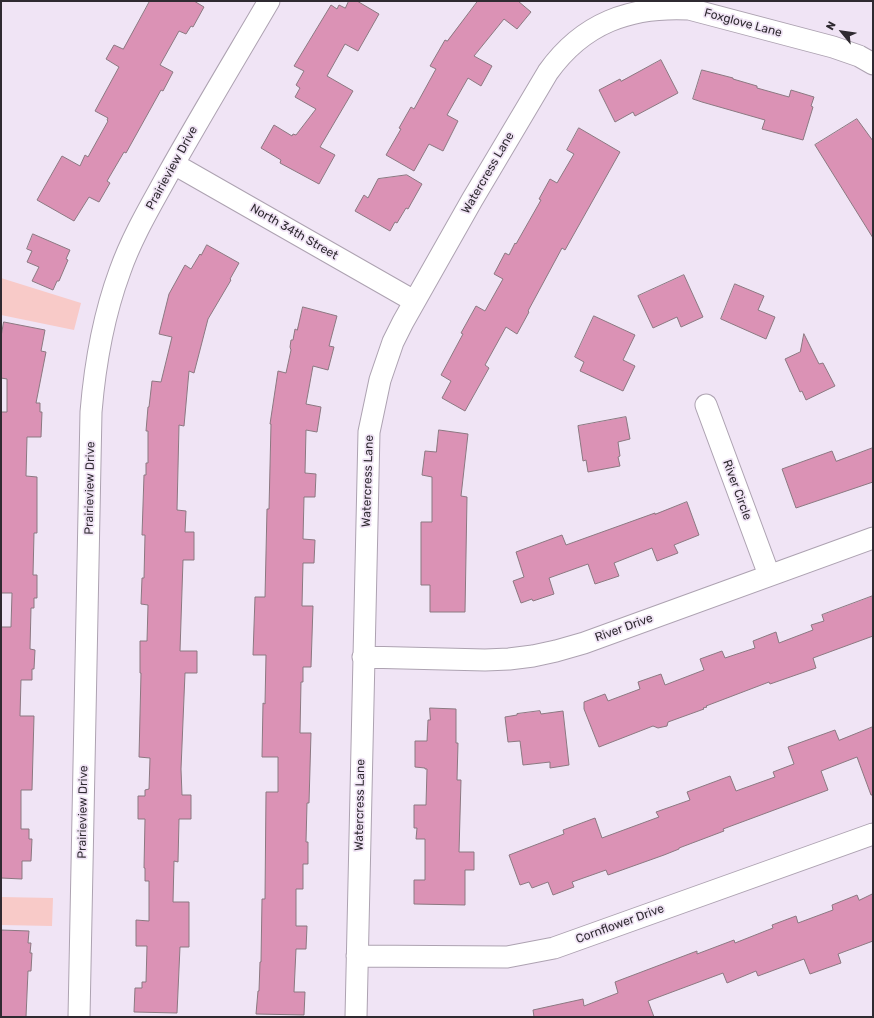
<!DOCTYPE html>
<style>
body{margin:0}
#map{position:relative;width:874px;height:1018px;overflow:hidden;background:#f0e4f5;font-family:Rubik,sans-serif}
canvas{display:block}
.frame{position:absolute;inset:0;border:2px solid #2f2a31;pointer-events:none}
.north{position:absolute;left:822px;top:12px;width:40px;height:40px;-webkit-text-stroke:3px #f0e4f5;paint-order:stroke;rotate:299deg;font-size:11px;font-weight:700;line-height:16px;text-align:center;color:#2f2a31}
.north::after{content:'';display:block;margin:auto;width:14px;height:18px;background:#2f2a31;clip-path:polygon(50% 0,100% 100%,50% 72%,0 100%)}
</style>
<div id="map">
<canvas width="874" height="1018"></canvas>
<div class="frame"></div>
<div class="north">N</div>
</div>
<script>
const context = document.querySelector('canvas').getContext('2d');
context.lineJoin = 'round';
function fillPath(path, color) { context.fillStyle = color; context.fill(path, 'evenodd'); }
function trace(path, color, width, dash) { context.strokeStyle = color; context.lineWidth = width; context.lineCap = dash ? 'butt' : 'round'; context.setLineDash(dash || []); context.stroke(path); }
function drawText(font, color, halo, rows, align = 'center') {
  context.font = font + ' Rubik,sans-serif'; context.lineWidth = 3.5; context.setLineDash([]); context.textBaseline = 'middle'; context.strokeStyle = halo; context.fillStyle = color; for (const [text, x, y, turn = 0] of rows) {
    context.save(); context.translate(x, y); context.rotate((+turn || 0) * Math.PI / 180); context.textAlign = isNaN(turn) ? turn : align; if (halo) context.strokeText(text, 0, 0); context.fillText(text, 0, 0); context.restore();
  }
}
const green = new Path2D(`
 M 1,278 L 81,303 L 74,330 L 1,315 Z
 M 1,897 L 53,898 L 52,926 L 1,925 Z`);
const building = new Path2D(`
 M 150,1 L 194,1 L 204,7 L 193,27 L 191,26 L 186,34 L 179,31 L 160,65 L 173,72 L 163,91 L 161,90 L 126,153 L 124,152 L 107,181 L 110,183 L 99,202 L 89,197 L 74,221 L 37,200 L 62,156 L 80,166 L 85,155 L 88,157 L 108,121 L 107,120 L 108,118 L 95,111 L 119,67 L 106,59 L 114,45 L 123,49 Z
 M 349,1 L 357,1 L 379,14 L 358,51 L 345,44 L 327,76 L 353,91 L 320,147 L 335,155 L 319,184 L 280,163 L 281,160 L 261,148 L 274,125 L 292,136 L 293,134 L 296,135 L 316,109 L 295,97 L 300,88 L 296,85 L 304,71 L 294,66 L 331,5 L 337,9 L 339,5 L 345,8 Z
 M 478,1 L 518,1 L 531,12 L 517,29 L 504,19 L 474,56 L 492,66 L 481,86 L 468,78 L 447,115 L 458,121 L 443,151 L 429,144 L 414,171 L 386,155 L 401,129 L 399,128 L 411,107 L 414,109 L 436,69 L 430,66 L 445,40 L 447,41 Z
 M 661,60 L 678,93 L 635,116 L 633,112 L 615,122 L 599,90 L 620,79 L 621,81 Z
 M 702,70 L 733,78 L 733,79 L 757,86 L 757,88 L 789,97 L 791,90 L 814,97 L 811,106 L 813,107 L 803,140 L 762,129 L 765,120 L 702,102 L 693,99 Z
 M 857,119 L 873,141 L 873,238 L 815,145 Z
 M 579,128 L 620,152 L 565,250 L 562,248 L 528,311 L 529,312 L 517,334 L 506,327 L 485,365 L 489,368 L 465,411 L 442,398 L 451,381 L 441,375 L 463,334 L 461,333 L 476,306 L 485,311 L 503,279 L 494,274 L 505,253 L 509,255 L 515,243 L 516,244 L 541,200 L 539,199 L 550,179 L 557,183 L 574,154 L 567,150 Z
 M 407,175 L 422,184 L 408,209 L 406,208 L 397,223 L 395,222 L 390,231 L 355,211 L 364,195 L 368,198 L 378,179 Z
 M 33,234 L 70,250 L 66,259 L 68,260 L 59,281 L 57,281 L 53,290 L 32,281 L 39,267 L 27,262 L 32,251 L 27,249 Z
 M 207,245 L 239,263 L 230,279 L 231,280 L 208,319 L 194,373 L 189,371 L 184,426 L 179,425 L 177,510 L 186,511 L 185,532 L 194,532 L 194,560 L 183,560 L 180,651 L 197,651 L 197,673 L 185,673 L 181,769 L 182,795 L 191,795 L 191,819 L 179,819 L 178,862 L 174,861 L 173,902 L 189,902 L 189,947 L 180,947 L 177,1013 L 134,1012 L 135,988 L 142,988 L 142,982 L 146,982 L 147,946 L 136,946 L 136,920 L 149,921 L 149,881 L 145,881 L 145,868 L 144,868 L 145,819 L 138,819 L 138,796 L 145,796 L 145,790 L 149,789 L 150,758 L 139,757 L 141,673 L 140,673 L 140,641 L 147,641 L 148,605 L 141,604 L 142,578 L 144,578 L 145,535 L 142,535 L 144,475 L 146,475 L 146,463 L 148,463 L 148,431 L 146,431 L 148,407 L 149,407 L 152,381 L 161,382 L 172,337 L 159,334 L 169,294 L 185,265 L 191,269 L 200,254 L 201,255 Z
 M 684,275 L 703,317 L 681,327 L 677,317 L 653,328 L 638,296 Z
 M 735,284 L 764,296 L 758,310 L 775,317 L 766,339 L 721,319 Z
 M 303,307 L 337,316 L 329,346 L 334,347 L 328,370 L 313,366 L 306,404 L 321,407 L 317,432 L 306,430 L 305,473 L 316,474 L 315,497 L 304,497 L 303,539 L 315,540 L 314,563 L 303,563 L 302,606 L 313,606 L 311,667 L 303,667 L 303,682 L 301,682 L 300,733 L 311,733 L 309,803 L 307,803 L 306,842 L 308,842 L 308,864 L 303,864 L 303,889 L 296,889 L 296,926 L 307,926 L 306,949 L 296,949 L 294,992 L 305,992 L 304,1015 L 256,1014 L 258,991 L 259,991 L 260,962 L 261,962 L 262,899 L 265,899 L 266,792 L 278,792 L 278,757 L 262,757 L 263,703 L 265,704 L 266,655 L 253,655 L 255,597 L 265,597 L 267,509 L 269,509 L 271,424 L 270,424 L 278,371 L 286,373 L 291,350 L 290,347 L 291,340 L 293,340 L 295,329 L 297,330 Z
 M 594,316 L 635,335 L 623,360 L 635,366 L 623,391 L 580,371 L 584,362 L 575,357 Z
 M 4,322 L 45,330 L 41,351 L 46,352 L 36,403 L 40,403 L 40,412 L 42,412 L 41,437 L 27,437 L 26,476 L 37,477 L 37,533 L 34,533 L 33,575 L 37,575 L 37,598 L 34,598 L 34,608 L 31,608 L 30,649 L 35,650 L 34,669 L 32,669 L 32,680 L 21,680 L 20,716 L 34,716 L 32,790 L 21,790 L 21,829 L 29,829 L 29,839 L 32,839 L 31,861 L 22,861 L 22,879 L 1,878 L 1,627 L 11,627 L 12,593 L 1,593 L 1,412 L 7,412 L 7,379 L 1,378 L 1,337 Z
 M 804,334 L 819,364 L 823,363 L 835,386 L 806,400 L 802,391 L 800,392 L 785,359 L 800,352 Z
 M 626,417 L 630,439 L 618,442 L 620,456 L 618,457 L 620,466 L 588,472 L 586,460 L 583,461 L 578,426 Z
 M 439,430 L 468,434 L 461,496 L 467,497 L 465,612 L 430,612 L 430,585 L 421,585 L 421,522 L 432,522 L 432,477 L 422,475 L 425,451 L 436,452 Z
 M 873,448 L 873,482 L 796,508 L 782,469 L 832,451 L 836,461 Z
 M 687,502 L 699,535 L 674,545 L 678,553 L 657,561 L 652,548 L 614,563 L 619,576 L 595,584 L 588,564 L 549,578 L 554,594 L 533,601 L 532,599 L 521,603 L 513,581 L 524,577 L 516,552 L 562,535 L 566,545 L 655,513 L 655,514 Z
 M 873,596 L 873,636 L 813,658 L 816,668 L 770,684 L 769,682 L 706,706 L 707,707 L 703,708 L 704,709 L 668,722 L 667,726 L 658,728 L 653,726 L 599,747 L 584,709 L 584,702 L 605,694 L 608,701 L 640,689 L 638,682 L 661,674 L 665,685 L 704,670 L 700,659 L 722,651 L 725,658 L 755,648 L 753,641 L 776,632 L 779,643 L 813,630 L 811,625 L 824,621 L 822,615 Z
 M 430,708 L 456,709 L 456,743 L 458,743 L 457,780 L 461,780 L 459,852 L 474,852 L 474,870 L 465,870 L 465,905 L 414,904 L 414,880 L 425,880 L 425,839 L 416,839 L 417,828 L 414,828 L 414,805 L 426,805 L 427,769 L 425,769 L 425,768 L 415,767 L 415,741 L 427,741 L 428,720 L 430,720 Z
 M 540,711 L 541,714 L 563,711 L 569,765 L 550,768 L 550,762 L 523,765 L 520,741 L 508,742 L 505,717 L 517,715 L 517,714 Z
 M 873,727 L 873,795 L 871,795 L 857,757 L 821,771 L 828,790 L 723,829 L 724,831 L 679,848 L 679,849 L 664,855 L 608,875 L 606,870 L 572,882 L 574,887 L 553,895 L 548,882 L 532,888 L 529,882 L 520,885 L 509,855 L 564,834 L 563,830 L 595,818 L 602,838 L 659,817 L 656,812 L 690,800 L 687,792 L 730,776 L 736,791 L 775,777 L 773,772 L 794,764 L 788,747 L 835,730 L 839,740 Z
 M 873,894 L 873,941 L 838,954 L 841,963 L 810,974 L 804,959 L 758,976 L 756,971 L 727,983 L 723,973 L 648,1001 L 654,1017 L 534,1017 L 533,1010 L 583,999 L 584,1006 L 618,993 L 615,982 L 652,968 L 697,951 L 697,954 L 734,940 L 735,943 L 773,928 L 772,925 L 796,916 L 798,923 L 833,910 L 832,905 L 857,895 L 859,900 Z
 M 1,930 L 29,931 L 28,943 L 31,943 L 30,953 L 32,953 L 31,971 L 28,971 L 26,1017 L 1,1017 Z`);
const minor = new Path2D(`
 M 174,164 L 414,301
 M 706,405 L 769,575
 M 363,657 L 485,660 L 509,659 L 533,656 L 556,651 L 584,643 L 873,538
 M 357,956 L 507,957 L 554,948 L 873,834
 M 79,1017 L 91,412 C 95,364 103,317 120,271 C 132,237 150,207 167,176 C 200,117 235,59 269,1
 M 356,1017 L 369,432 L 380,380 L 393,342 L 403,322 L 472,200 L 548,72 C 583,23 630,6 689,9 L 833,47 L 859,56 L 873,64`);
const streetNames = [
 ["Foxglove Lane",743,23,15],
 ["Prairieview Drive",172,168,-61],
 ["Watercress Lane",488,173,-60],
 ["North 34th Street",294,232,30],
 ["Watercress Lane",368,481,-88],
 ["Prairieview Drive",90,488,-89],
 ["River Circle",737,490,70],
 ["River Drive",624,628,-20],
 ["Watercress Lane",360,805,-89],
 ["Prairieview Drive",83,812,-89],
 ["Cornflower Drive",620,924,-20]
];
fillPath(green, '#f8cac8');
fillPath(building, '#db92b5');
trace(building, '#8b7881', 1);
trace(minor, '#ada2b1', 23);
trace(minor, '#fff', 21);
drawText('12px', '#2f2a31', '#f0e4f5', streetNames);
</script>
